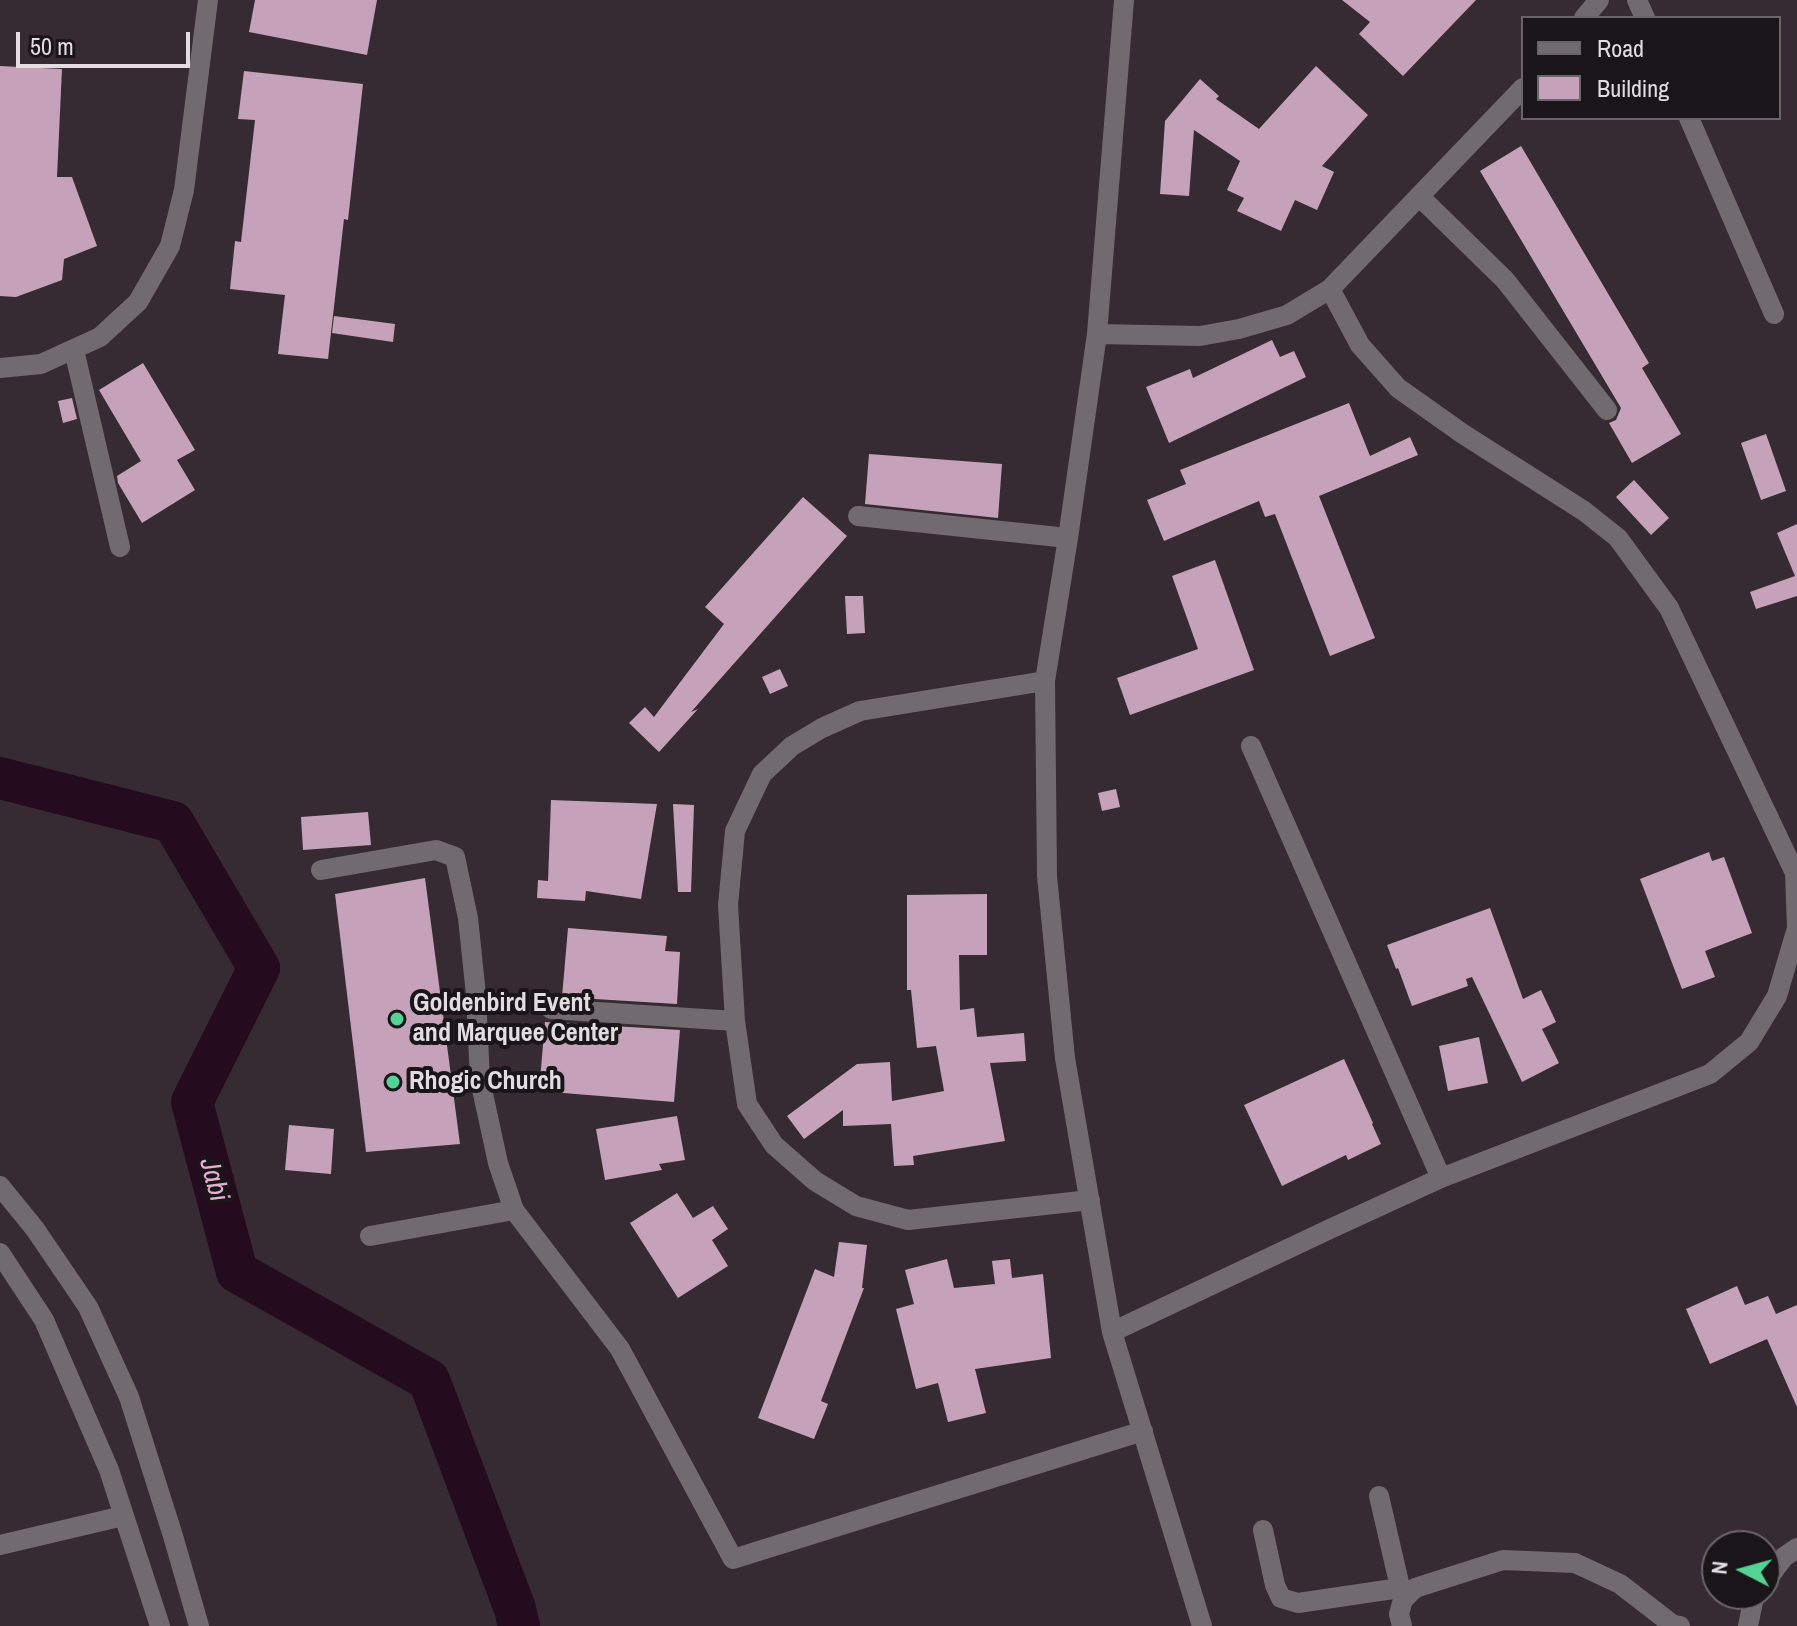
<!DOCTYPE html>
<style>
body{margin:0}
#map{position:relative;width:1797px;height:1626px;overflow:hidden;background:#362b32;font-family:"Archivo Narrow",sans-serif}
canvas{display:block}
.legend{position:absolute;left:1521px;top:16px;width:260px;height:104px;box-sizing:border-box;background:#1a1518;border:2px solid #6a6568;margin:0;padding:10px 14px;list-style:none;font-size:24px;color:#e3dce0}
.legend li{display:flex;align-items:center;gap:16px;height:40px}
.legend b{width:40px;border:2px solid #6a6568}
.north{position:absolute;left:1701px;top:1530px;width:80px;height:80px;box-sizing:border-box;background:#1a1518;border:2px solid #6a6568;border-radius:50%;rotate:276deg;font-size:22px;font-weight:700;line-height:32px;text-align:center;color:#e3dce0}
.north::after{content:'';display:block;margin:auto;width:28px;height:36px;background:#54d395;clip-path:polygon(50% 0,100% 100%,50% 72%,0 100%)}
.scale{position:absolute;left:16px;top:32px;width:174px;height:36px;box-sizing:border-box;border:4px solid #e3dce0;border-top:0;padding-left:10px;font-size:24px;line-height:28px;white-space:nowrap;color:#e3dce0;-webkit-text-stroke:6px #1a1518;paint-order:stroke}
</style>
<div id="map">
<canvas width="1797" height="1626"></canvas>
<ul class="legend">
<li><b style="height:10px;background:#716b6f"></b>Road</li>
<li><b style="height:22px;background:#c5a2b9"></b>Building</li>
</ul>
<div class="north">N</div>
<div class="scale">50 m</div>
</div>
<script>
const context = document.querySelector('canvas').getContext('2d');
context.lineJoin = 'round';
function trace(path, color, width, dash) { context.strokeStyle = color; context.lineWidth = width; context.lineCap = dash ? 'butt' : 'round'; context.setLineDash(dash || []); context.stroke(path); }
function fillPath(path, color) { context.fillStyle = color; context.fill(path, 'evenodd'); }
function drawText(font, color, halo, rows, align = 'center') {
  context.font = font + ' "Archivo Narrow",sans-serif'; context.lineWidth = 8; context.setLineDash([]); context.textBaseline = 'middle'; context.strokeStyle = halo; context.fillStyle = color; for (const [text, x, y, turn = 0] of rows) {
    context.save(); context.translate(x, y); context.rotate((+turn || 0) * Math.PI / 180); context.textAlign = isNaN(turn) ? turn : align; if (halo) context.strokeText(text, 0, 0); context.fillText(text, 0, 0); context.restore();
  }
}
const river = new Path2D(`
 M 0,778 L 173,822 L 259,968 L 192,1102 L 237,1272 L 429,1380 L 515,1609 L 519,1626`);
const building = new Path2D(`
 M 255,0 L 377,0 L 367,55 L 249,32 Z
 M 1342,0 L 1476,0 L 1403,76 L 1359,34 L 1370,22 Z
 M 0,66 L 62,69 L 57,177 L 72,177 L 97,246 L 64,259 L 62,280 L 16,297 L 0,296 Z
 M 1316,66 L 1368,115 L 1322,166 L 1334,172 L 1317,210 L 1295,200 L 1281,231 L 1237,211 L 1244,198 L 1227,190 L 1240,161 L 1194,130 L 1189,196 L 1160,194 L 1165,121 L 1200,79 L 1219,96 L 1216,99 L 1259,129 Z
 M 244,71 L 363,84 L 348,220 L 344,219 L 328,359 L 278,354 L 285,295 L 230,289 L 235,241 L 241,242 L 255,120 L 238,119 Z
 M 1521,146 L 1649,363 L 1642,368 L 1681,434 L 1632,463 L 1609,423 L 1616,420 L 1621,408 L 1480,171 Z
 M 334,316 L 395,324 L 393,342 L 332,333 Z
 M 1272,340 L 1280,357 L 1294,351 L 1306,377 L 1169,443 L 1146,387 L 1190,369 L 1193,378 Z
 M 143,363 L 195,450 L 177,460 L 195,490 L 142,523 L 118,483 L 117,476 L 141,461 L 99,390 Z
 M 72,398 L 77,419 L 63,423 L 58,401 Z
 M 1349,403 L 1370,456 L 1410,437 L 1418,455 L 1319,496 L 1375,638 L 1330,656 L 1275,514 L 1265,517 L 1259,501 L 1164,541 L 1147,500 L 1186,484 L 1180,470 Z
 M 1766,434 L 1786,491 L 1761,500 L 1741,443 Z
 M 869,454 L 1002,464 L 998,518 L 865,504 Z
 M 1634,480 L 1669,518 L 1651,535 L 1616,497 Z
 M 803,497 L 847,536 L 691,712 L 698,709 L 659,752 L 629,723 L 645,707 L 654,717 L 724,624 L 705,607 Z
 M 1797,524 L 1797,596 L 1756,609 L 1750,592 L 1795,576 L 1777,533 Z
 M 1215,560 L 1254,670 L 1130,715 L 1117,678 L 1198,649 L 1172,576 Z
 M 845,596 L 863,596 L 865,633 L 847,634 Z
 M 780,669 L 788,686 L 770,694 L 762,677 Z
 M 1116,789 L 1120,807 L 1102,811 L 1098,793 Z
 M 551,800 L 657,804 L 641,899 L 586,891 L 585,901 L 537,898 L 538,880 L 548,881 Z
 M 673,804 L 694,805 L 691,892 L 678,892 Z
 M 368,812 L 371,845 L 303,850 L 301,817 Z
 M 1709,852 L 1712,861 L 1724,857 L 1752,933 L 1705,951 L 1715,977 L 1682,989 L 1640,879 Z
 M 425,878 L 460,1144 L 366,1152 L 335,894 Z
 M 987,894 L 987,955 L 959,955 L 960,1010 L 974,1008 L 977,1037 L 1024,1033 L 1026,1061 L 990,1063 L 1005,1141 L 913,1156 L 914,1165 L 894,1166 L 891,1124 L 843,1126 L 843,1110 L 804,1139 L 787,1116 L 857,1064 L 890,1062 L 892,1101 L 944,1091 L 936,1046 L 917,1048 L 911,990 L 907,990 L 907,895 Z
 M 1490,908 L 1523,999 L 1541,990 L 1556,1022 L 1542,1029 L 1559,1063 L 1522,1082 L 1472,977 L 1466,979 L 1468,986 L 1412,1006 L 1398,968 L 1396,969 L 1387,945 Z
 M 568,928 L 667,936 L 665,951 L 680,952 L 677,1004 L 562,997 Z
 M 545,1022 L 680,1030 L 674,1102 L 539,1091 Z
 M 1479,1037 L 1488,1083 L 1448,1091 L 1439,1046 Z
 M 1344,1059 L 1373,1123 L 1372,1124 L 1381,1144 L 1348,1160 L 1346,1155 L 1282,1186 L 1244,1105 Z
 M 677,1116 L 685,1160 L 659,1164 L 662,1170 L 605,1180 L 596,1129 Z
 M 289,1125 L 334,1129 L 331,1174 L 285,1170 Z
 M 677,1193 L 693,1218 L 713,1206 L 728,1229 L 712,1240 L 728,1266 L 678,1298 L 630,1223 Z
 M 839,1242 L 867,1245 L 862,1288 L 864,1288 L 821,1401 L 828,1404 L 814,1439 L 758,1418 L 815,1269 L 834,1277 Z
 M 947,1259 L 954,1288 L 995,1284 L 992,1261 L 1010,1259 L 1012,1278 L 1043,1274 L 1051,1358 L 975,1369 L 986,1413 L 948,1422 L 938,1383 L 916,1389 L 896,1309 L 914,1304 L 905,1270 Z
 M 1737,1286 L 1745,1305 L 1768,1296 L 1776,1314 L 1797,1305 L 1797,1407 L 1767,1339 L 1710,1364 L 1686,1309 Z`);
const minor = new Path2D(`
 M 1124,0 L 1097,334 L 1068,538 L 1045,681 L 1047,876 L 1065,1058 L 1112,1332 L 1202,1626
 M 1637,0 L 1645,18
 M 1584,18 L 1599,0
 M 1689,118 L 1774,314
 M 1419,196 L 1505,280 L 1607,410
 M 1097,334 L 1200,336 L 1239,329 L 1287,315 L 1330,289 L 1523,88
 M 74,350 L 120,547
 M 0,368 L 41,364 L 100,337 L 138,302 L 170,246 L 184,190 L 208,0
 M 858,516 L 1068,538
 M 1045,681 L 860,711 L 822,728 L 792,746 L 762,774 L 735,831 L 728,905 L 735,1021 L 747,1104 L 774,1145 L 815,1181 L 856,1206 L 908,1220 L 1090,1200
 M 1251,746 L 1441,1178
 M 321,870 L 436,850 L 455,857 L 468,918 L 476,995 L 480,1080 L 498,1163 L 514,1210 L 620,1349 L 733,1559 L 1143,1431
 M 551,1009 L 735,1021
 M 0,1186 L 35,1229 L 88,1307 L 129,1397 L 173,1536 L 199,1626
 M 370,1236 L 514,1210
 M 0,1253 L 44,1320 L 109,1470 L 160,1626
 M 1112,1332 L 1332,1228 L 1441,1178 L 1710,1074 L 1749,1042 L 1777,996 L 1797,928 L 1795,873 L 1669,608 L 1618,538 L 1584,511 L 1463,434 L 1398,388 L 1360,345 L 1330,289
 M 1379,1496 L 1403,1600
 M 1263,1530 L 1275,1585 L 1281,1598 L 1298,1603 L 1400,1588
 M 0,1545 L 123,1516
 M 1765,1582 L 1784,1557 L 1797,1548
 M 1402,1626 L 1399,1614 L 1403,1600 L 1415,1588 L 1503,1560 L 1575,1563 L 1620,1584 L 1673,1625 L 1680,1626
 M 1748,1626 L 1754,1597 L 1756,1594`);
const markers = [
 [397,1019,8,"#54d395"],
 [393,1082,8,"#54d395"]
];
const poiNames = [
 ["Goldenbird Event",413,1004],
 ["and Marquee Center",413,1034],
 ["Rhogic Church",409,1082]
];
const waterNames = [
 ["Jabi",213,1180,75]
];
trace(river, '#250b1e', 42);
fillPath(building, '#c5a2b9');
trace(minor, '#716b6f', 20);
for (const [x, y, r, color] of markers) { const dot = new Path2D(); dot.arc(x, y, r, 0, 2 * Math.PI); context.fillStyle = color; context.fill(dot); trace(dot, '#1a1518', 3); }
drawText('bold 26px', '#e3dce0', '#1a1518', poiNames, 'left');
drawText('italic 28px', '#e6aed3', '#1a1518', waterNames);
</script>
